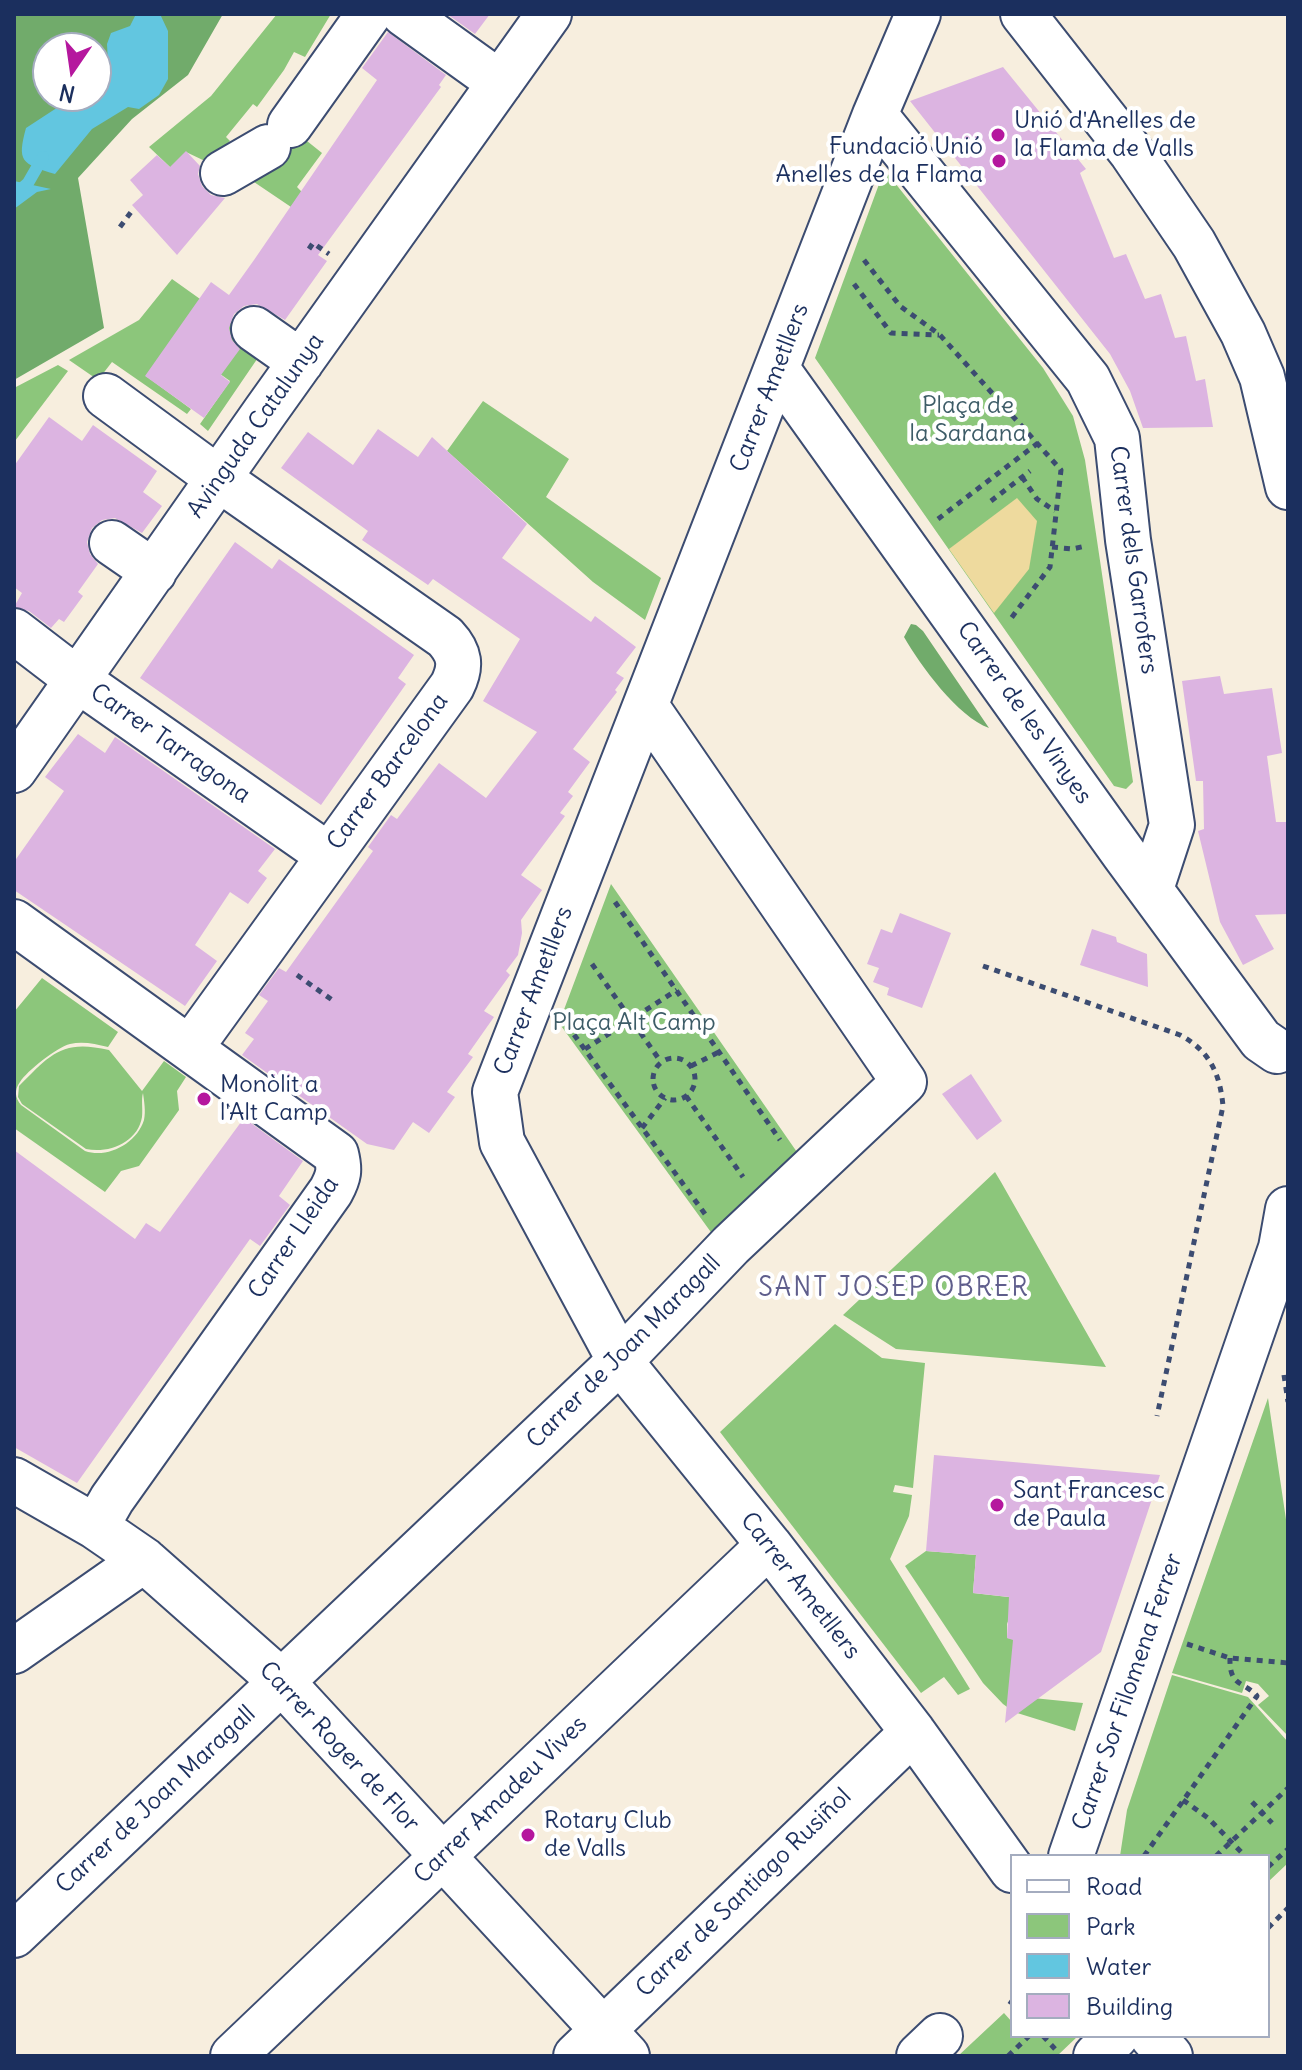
<!DOCTYPE html>
<meta charset="utf-8">
<style>
body{margin:0}
#map{position:relative;width:1302px;height:2070px;overflow:hidden;background:#f7eede;font-family:Delius,sans-serif}
canvas{display:block}
.frame{position:absolute;inset:0;border:16px solid #1b2f5e;pointer-events:none}
.legend{position:absolute;left:1010px;top:1854px;width:260px;height:184px;box-sizing:border-box;background:#fff;border:2px solid #a4acbf;margin:0;padding:10px 14px;list-style:none;font-size:24px;color:#1b2f5e}
.legend li{display:flex;align-items:center;gap:16px;height:40px}
.legend b{width:40px;border:2px solid #a4acbf}
.north{position:absolute;left:32px;top:32px;width:80px;height:80px;box-sizing:border-box;background:#fff;border:2px solid #a4acbf;border-radius:50%;rotate:193deg;font-size:22px;font-weight:700;line-height:32px;text-align:center;color:#1b2f5e}
.north::after{content:'';display:block;margin:auto;width:28px;height:36px;background:#b5179e;clip-path:polygon(50% 0,100% 100%,50% 72%,0 100%)}
</style>
<div id="map">
<canvas width="1302" height="2070"></canvas>
<div class="frame"></div>
<ul class="legend">
<li><b style="height:10px;background:#fff"></b>Road</li>
<li><b style="height:22px;background:#8cc67b"></b>Park</li>
<li><b style="height:22px;background:#62c6e0"></b>Water</li>
<li><b style="height:22px;background:#dcb4e1"></b>Building</li>
</ul>
<div class="north">N</div>
</div>
<script>
const context = document.querySelector('canvas').getContext('2d');
context.lineJoin = 'round';
function fillPath(path, color) { context.fillStyle = color; context.fill(path, 'evenodd'); }
function trace(path, color, width, dash) { context.strokeStyle = color; context.lineWidth = width; context.lineCap = dash ? 'butt' : 'round'; context.setLineDash(dash || []); context.stroke(path); }
function drawText(font, color, halo, rows, align = 'center') {
  context.font = font + ' Delius,sans-serif'; context.lineWidth = 8; context.setLineDash([]); context.textBaseline = 'middle'; context.strokeStyle = halo; context.fillStyle = color; for (const [text, x, y, turn = 0] of rows) {
    context.save(); context.translate(x, y); context.rotate((+turn || 0) * Math.PI / 180); context.textAlign = isNaN(turn) ? turn : align; if (halo) context.strokeText(text, 0, 0); context.fillText(text, 0, 0); context.restore();
  }
}
const green = new Path2D(`
 M 277,14 L 331,14 L 305,57 L 294,52 L 284,70 L 257,107 L 253,104 L 226,137 L 230,141 L 207,162 L 186,152 L 171,168 L 149,147 L 211,96 Z
 M 297,133 L 322,153 L 297,187 L 302,192 L 291,207 L 254,182 Z
 M 887,173 L 1043,368 L 1073,416 L 1085,460 L 1133,782 L 1126,789 L 1114,786 L 815,358 L 882,176 Z
 M 172,279 L 266,346 L 208,431 L 200,424 L 230,381 L 172,340 L 146,376 L 191,409 L 187,414 L 112,362 L 98,380 L 69,360 L 139,320 Z
 M 58,365 L 68,371 L 15,441 L 14,388 Z
 M 483,401 L 569,459 L 546,497 L 661,578 L 645,620 L 593,582 L 447,451 Z
 M 611,884 L 799,1155 L 720,1225 L 713,1235 L 559,1023 Z
 M 42,978 L 118,1032 L 108,1047 C 95,1044 83,1041 70,1044 C 57,1047 27,1071 20,1082 C 14,1090 15,1098 21,1105 L 85,1151 C 108,1159 137,1143 144,1120 C 146,1111 144,1101 143,1093 C 141,1099 143,1109 142,1117 C 138,1142 109,1154 86,1149 L 22,1104 L 18,1097 L 19,1086 C 51,1054 62,1039 109,1050 L 142,1091 L 164,1061 L 186,1077 L 177,1091 L 179,1110 L 139,1166 L 121,1171 L 105,1192 L 14,1128 L 14,1012 Z
 M 995,1172 L 1001,1182 L 1106,1367 L 896,1349 L 843,1315 Z
 M 835,1324 L 882,1358 L 925,1363 L 913,1488 L 895,1485 L 893,1492 L 912,1495 L 909,1516 L 890,1559 L 970,1689 L 958,1695 L 944,1677 L 921,1693 L 720,1432 Z
 M 1268,1398 L 1288,1533 L 1288,1736 L 1258,1705 L 1269,1696 L 1258,1684 L 1246,1681 L 1242,1693 L 1172,1673 Z
 M 926,1551 L 976,1555 L 973,1593 L 1017,1598 L 1007,1624 L 1007,1638 L 1014,1639 L 1013,1696 L 1083,1703 L 1075,1731 L 1014,1712 L 1003,1704 L 983,1683 L 905,1566 Z
 M 1172,1675 L 1248,1697 L 1288,1742 L 1288,1863 L 1268,1882 L 1268,1856 L 1120,1856 L 1127,1810 Z
 M 1004,2013 L 1012,2022 L 1012,2036 L 1078,2036 L 1057,2056 L 958,2056 Z`);
const forest = new Path2D(`
 M 14,14 L 223,14 L 188,75 L 132,119 L 78,178 L 104,328 L 14,380 ZM 48,48 L 96,48 L 96,96 L 48,96 Z
 M 911,624 L 916,625 L 923,631 L 989,728 C 958,717 920,665 904,637 Z`);
const sand = new Path2D(`
 M 1017,498 L 1037,521 L 1029,569 L 994,613 L 949,549 Z`);
const water = new Path2D(`
 M 136,14 L 160,14 L 168,31 L 168,79 L 159,95 L 139,109 L 128,107 L 92,129 L 55,174 C 21,164 17,161 26,128 L 75,96 L 96,96 L 96,72 L 108,63 L 107,44 L 111,33 L 130,26 Z
 M 14,181 L 51,189 L 37,192 L 14,209 Z`);
const stream = new Path2D(`
 M 14,195 L 28,183 L 43,157`);
const building = new Path2D(`
 M 447,14 L 490,14 L 475,34 Z
 M 388,32 L 446,75 L 439,85 L 441,87 L 318,255 L 327,261 L 285,320 L 257,304 L 244,306 L 234,314 L 229,328 L 232,340 L 240,349 L 221,375 L 230,382 L 204,418 L 145,376 L 211,282 L 229,295 L 254,260 L 377,80 L 362,68 Z
 M 1003,67 L 1086,169 L 1080,173 L 1114,258 L 1126,254 L 1145,299 L 1161,294 L 1175,338 L 1186,336 L 1196,381 L 1205,379 L 1213,427 L 1143,428 L 1130,391 L 1110,354 L 910,101 Z
 M 186,151 L 200,166 L 198,174 L 202,186 L 211,195 L 225,198 L 177,255 L 132,205 L 143,195 L 130,180 L 157,155 L 170,167 Z
 M 49,417 L 82,441 L 93,425 L 157,471 L 143,492 L 162,506 L 142,533 L 115,518 L 102,520 L 92,528 L 87,542 L 90,554 L 98,564 L 78,592 L 83,596 L 64,622 L 59,619 L 51,628 L 29,611 L 14,607 L 22,593 L 14,587 L 14,466 Z
 M 378,429 L 418,457 L 432,437 L 527,524 L 502,558 L 591,622 L 595,616 L 636,647 L 616,673 L 624,678 L 615,690 L 617,692 L 573,749 L 590,762 L 568,792 L 573,796 L 560,813 L 565,816 L 521,875 L 542,890 L 521,920 L 522,933 L 518,955 L 506,971 L 510,975 L 484,1011 L 494,1017 L 468,1054 L 473,1057 L 447,1092 L 455,1097 L 429,1133 L 413,1122 L 394,1150 L 367,1144 L 242,1055 L 254,1039 L 245,1033 L 268,1001 L 259,995 L 279,968 L 286,972 L 373,851 L 368,847 L 391,815 L 397,819 L 439,763 L 486,798 L 537,732 L 483,701 L 520,639 L 433,579 L 428,585 L 362,540 L 368,531 L 281,468 L 308,432 L 353,465 Z
 M 235,542 L 272,569 L 279,559 L 414,655 L 398,678 L 406,684 L 321,805 L 140,678 Z
 M 1220,676 L 1224,694 L 1272,688 L 1282,753 L 1267,756 L 1276,822 L 1288,822 L 1288,914 L 1255,915 L 1274,949 L 1243,965 L 1220,922 L 1198,831 L 1204,829 L 1203,781 L 1196,781 L 1182,681 Z
 M 78,734 L 105,753 L 115,737 L 275,849 L 258,871 L 267,878 L 248,904 L 230,892 L 195,945 L 217,961 L 185,1006 L 14,890 L 14,862 L 64,791 L 45,777 Z
 M 900,913 L 951,933 L 922,1008 L 887,995 L 889,988 L 873,982 L 879,968 L 867,964 L 881,929 L 892,933 Z
 M 1092,929 L 1116,937 L 1117,942 L 1147,954 L 1148,987 L 1080,965 Z
 M 971,1074 L 1002,1121 L 977,1140 L 942,1094 Z
 M 244,1118 L 303,1161 L 279,1196 L 290,1205 L 260,1246 L 250,1239 L 77,1483 L 14,1447 L 14,1150 L 135,1239 L 146,1223 L 160,1232 Z
 M 934,1455 L 1160,1475 L 1101,1652 L 1005,1723 L 1013,1640 L 1007,1638 L 1009,1597 L 973,1593 L 976,1555 L 926,1551 Z`);
const path = new Path2D(`
 M 120,227 L 134,208
 M 309,249 L 313,243 L 329,254
 M 864,260 L 900,306 L 940,335 L 1061,470 L 1050,567 L 1009,621
 M 854,284 L 891,333 L 939,335
 M 1022,477 L 1037,499 L 1055,511
 M 991,501 L 1030,471
 M 938,519 L 1038,443
 M 1052,547 L 1072,549 L 1086,546
 M 615,902 L 780,1140
 M 592,964 L 661,1062
 M 983,966 L 1180,1035 C 1210,1051 1220,1074 1223,1106 L 1157,1416
 M 297,975 L 335,1002
 M 567,1025 L 705,1214
 M 585,1049 L 677,990
 M653 1079a21 21 0 1 1 42 0a21 21 0 1 1-42 0Z
 M 691,1066 L 719,1052
 M 686,1096 L 743,1177
 M 642,1128 L 665,1098
 M 1284,1375 L 1288,1402
 M 1187,1644 L 1230,1658 L 1288,1663
 M 1183,1800 L 1208,1818 L 1245,1856
 M 1252,1802 L 1272,1823
 M 1144,1856 L 1257,1696 C 1244,1681 1229,1687 1230,1658
 M 1216,1856 L 1288,1788
 M 1268,1867 L 1288,1849
 M 1268,1928 L 1288,1908
 M 1009,2001 L 1012,2003
 M 1043,2036 L 1055,2049
 M 1008,2056 L 1029,2036`);
const minor = new Path2D(`
 M 404,14 L 500,83
 M 918,14 L 875,115 L 495,1092 L 502,1142 L 620,1361 L 769,1545 L 913,1732 L 1012,1870
 M 875,115 L 1088,379 L 1117,438 L 1128,540 L 1172,825 L 1151,889
 M 290,125 L 369,14
 M 223,173 L 268,147
 M 254,329 L 301,362
 M 777,369 L 1124,854 L 1261,1040 L 1277,1051
 M 106,396 L 219,479 L 445,637 C 460,653 462,666 452,686 L 191,1047
 M 112,543 L 154,572
 M 14,631 L 78,680 L 328,855
 M 14,770 L 265,412 L 549,14
 M 14,922 L 336,1154 C 340,1170 339,1176 331,1191 L 112,1499 L 96,1527
 M 14,1480 L 96,1527 L 144,1560 L 282,1682 L 627,2056
 M 14,1651 L 144,1560
 M 1071,1856 L 1281,1248 L 1288,1209
 M 14,1935 L 620,1361 L 731,1245 L 904,1082 L 646,706
 M 1152,2036 L 1170,2056
 M 233,2056 L 769,1545
 M 576,2056 L 913,1732
 M 919,2056 L 940,2036
 M 1096,2056 L 1116,2036`);
const major = new Path2D(`
 M 1023,14 L 1132,153 L 1194,244 L 1243,333 L 1262,377 L 1288,487`);
const markers = [
 [998,135,8,"#b5179e"],
 [999,161,8,"#b5179e"],
 [204,1099,8,"#b5179e"],
 [997,1505,8,"#b5179e"],
 [528,1835,8,"#b5179e"]
];
const poiNames = [
 ["Unió d'Anelles de",1014,121],
 ["la Flama de Valls",1014,149],
 ["Fundació Unió",983,147,"right"],
 ["Anelles de la Flama",983,175,"right"],
 ["Monòlit a",220,1085],
 ["l'Alt Camp",220,1113],
 ["Sant Francesc",1013,1491],
 ["de Paula",1013,1519],
 ["Rotary Club",544,1821],
 ["de Valls",544,1849]
];
const streetNames = [
 ["Carrer Ametllers",770,388,-69],
 ["Avinguda Catalunya",256,426,-55],
 ["Carrer dels Garrofers",1133,560,82],
 ["Carrer de les Vinyes",1024,713,55],
 ["Carrer Tarragona",170,744,35],
 ["Carrer Barcelona",388,772,-54],
 ["Carrer Ametllers",534,991,-69],
 ["Carrer Lleida",294,1238,-56],
 ["Carrer de Joan Maragall",624,1352,-45],
 ["Carrer Ametllers",800,1586,52],
 ["Carrer Sor Filomena Ferrer",1128,1692,-71],
 ["Carrer Roger de Flor",339,1747,47],
 ["Carrer de Joan Maragall",156,1800,-43],
 ["Carrer Amadeu Vives",501,1800,-44],
 ["Carrer de Santiago Rusiñol",744,1893,-44]
];
const parkNames = [
 ["Plaça de",968,406],
 ["la Sardana",968,434],
 ["Plaça Alt Camp",634,1023]
];
const neighbourhoodNames = [
 ["SANT JOSEP OBRER",894,1289]
];
fillPath(green, '#8cc67b');
fillPath(forest, '#71ab6b');
fillPath(sand, '#eeda9e');
fillPath(water, '#62c6e0');
trace(stream, '#62c6e0', 12);
fillPath(building, '#dcb4e1');
trace(minor, '#3c4c71', 48);
trace(major, '#3c4c71', 48);
trace(path, '#3c4c71', 5, [6, 6]);
trace(minor, '#fff', 44);
trace(major, '#fff', 44);
for (const [x, y, r, color] of markers) { const dot = new Path2D(); dot.arc(x, y, r, 0, 2 * Math.PI); context.fillStyle = color; context.fill(dot); trace(dot, '#fff', 3); }
drawText('24px', '#1b2f5e', '#fff', poiNames, 'left');
drawText('24px', '#1b2f5e', '#fff', streetNames);
drawText('24px', '#3d5c67', '#fff', parkNames);
context.letterSpacing = '2px';
drawText('26px', '#5f5e8c', '#fff', neighbourhoodNames);
context.letterSpacing = '0px';
</script>
